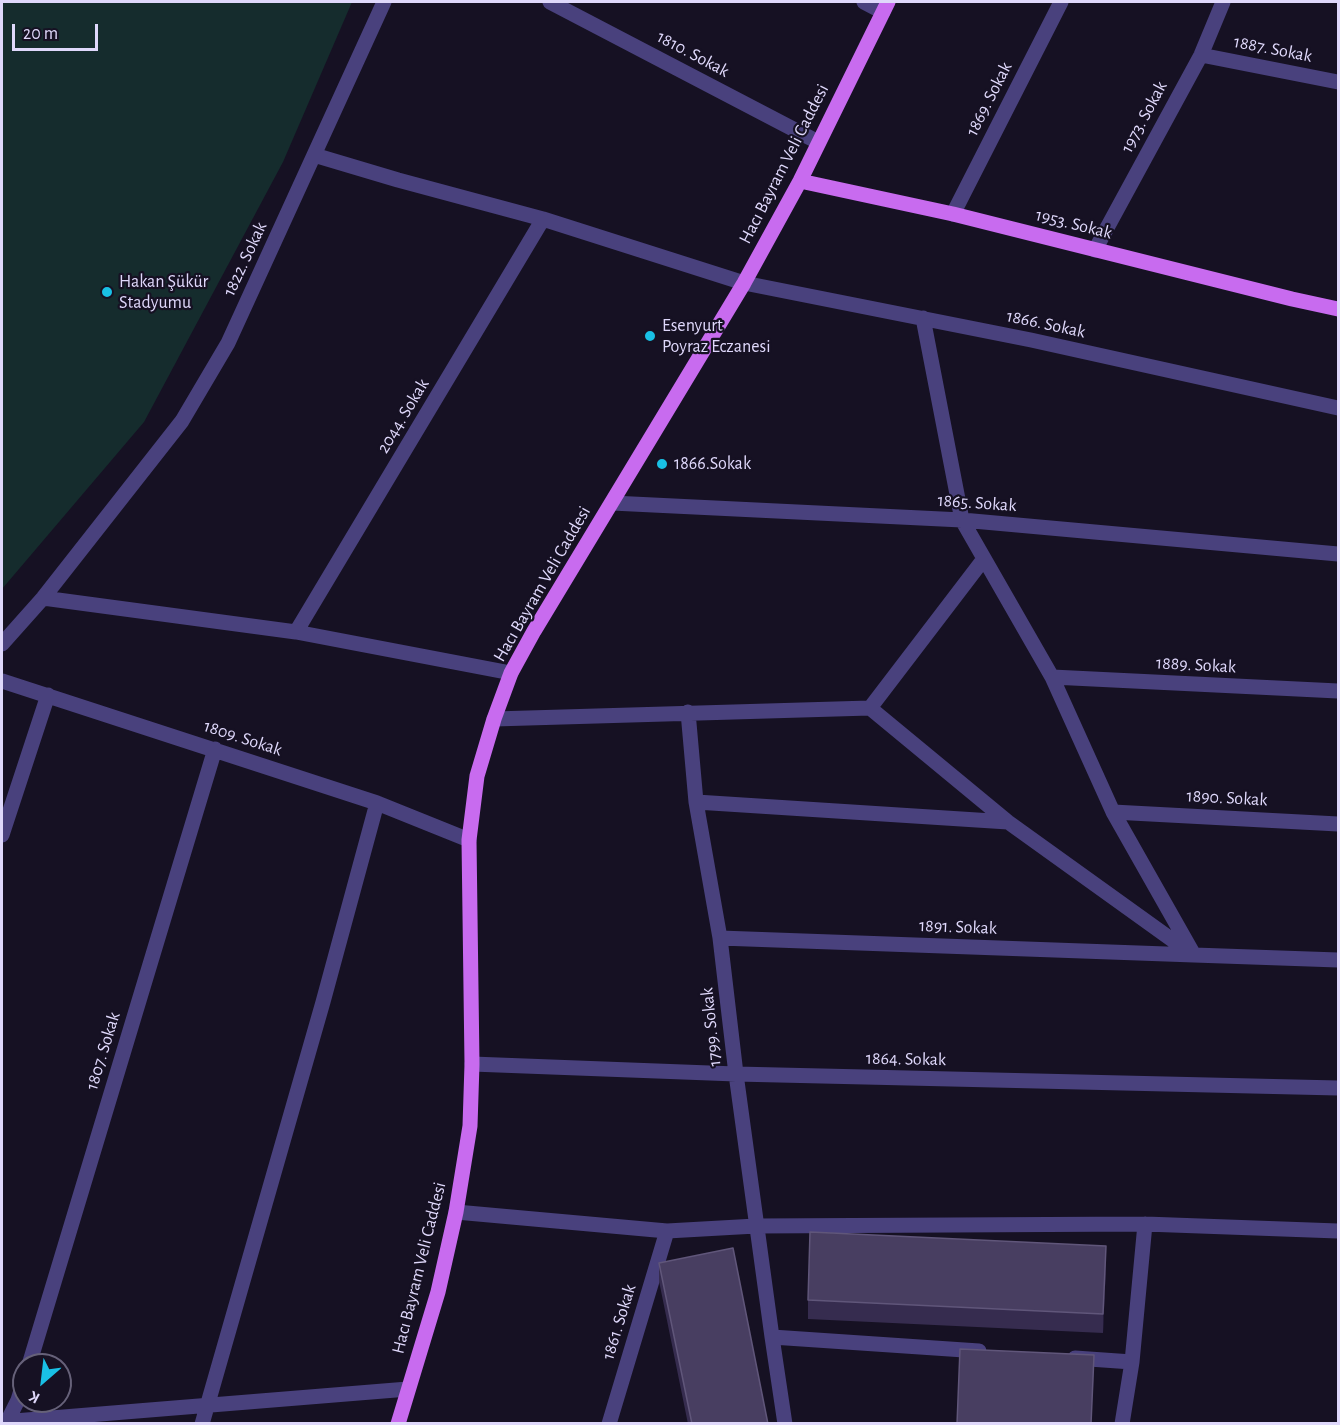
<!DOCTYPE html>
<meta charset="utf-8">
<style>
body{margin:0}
#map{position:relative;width:1340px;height:1425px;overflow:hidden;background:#161123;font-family:"Alegreya Sans",sans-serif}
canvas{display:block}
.frame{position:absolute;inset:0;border:3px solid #dfd8fb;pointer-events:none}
.north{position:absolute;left:12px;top:1353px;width:60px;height:60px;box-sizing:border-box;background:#161123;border:2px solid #666179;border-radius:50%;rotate:208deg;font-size:16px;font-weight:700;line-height:24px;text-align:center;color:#dfd8fb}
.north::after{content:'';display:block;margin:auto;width:21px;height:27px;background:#19c0e5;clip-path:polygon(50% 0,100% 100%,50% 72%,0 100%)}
.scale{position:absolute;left:12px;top:24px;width:86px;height:27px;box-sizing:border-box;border:3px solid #dfd8fb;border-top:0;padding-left:8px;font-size:18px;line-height:21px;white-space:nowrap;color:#dfd8fb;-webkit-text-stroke:4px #161123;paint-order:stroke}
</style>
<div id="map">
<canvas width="1340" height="1425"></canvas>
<div class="frame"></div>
<div class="north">K</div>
<div class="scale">20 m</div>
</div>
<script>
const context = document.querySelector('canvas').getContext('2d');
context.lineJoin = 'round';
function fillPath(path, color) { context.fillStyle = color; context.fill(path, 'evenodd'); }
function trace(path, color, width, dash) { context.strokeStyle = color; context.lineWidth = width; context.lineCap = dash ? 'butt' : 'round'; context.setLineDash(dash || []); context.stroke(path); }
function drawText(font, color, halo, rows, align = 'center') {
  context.font = font + ' "Alegreya Sans",sans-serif'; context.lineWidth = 4.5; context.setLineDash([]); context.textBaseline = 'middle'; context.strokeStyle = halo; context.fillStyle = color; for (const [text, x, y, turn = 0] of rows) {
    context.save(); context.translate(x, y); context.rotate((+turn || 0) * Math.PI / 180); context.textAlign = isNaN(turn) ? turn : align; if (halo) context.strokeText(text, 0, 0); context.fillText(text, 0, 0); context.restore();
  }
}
const green = new Path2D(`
 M 2,2 L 352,2 L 283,162 L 144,422 L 2,589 Z`);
const minor = new Path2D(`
 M 550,2 L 818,142
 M 864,2 L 883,12
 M 1201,55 L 1338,82
 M 314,155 L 398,180 L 543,219 L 744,283 L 1031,340 L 1338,408
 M 953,214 L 1061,2
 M 1095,250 L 1201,55 L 1223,2
 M 923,318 L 962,520 L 1052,677 L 1113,812 L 1194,955 L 1338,960
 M 612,503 L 962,520 L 1338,554
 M 43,598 L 296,632 L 511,673
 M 296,632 L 543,219
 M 2,644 L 43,598 L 182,421 L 228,343 L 384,2
 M 1052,677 L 1338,691
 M 2,681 L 377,803 L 469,840
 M 870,708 L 1008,822 L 1189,952
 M 688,712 L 696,802 L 720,938 L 736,1074 L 772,1337
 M 494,719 L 870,708 L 983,560
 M 696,802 L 1008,822
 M 1113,812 L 1338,824
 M 2,835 L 48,695
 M 720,938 L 1194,955
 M 472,1064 L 736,1074 L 1338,1088
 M 456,1212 L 667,1231 L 756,1226 L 1145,1224 L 1338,1231
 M 1075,1358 L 1132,1362
 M 29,1365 L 215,749
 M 2,1422 L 408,1389
 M 6,1424 L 18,1400 L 24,1381
 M 202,1424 L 323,1002 L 377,803
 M 609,1424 L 667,1231
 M 785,1424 L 772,1337 L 979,1351
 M 1122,1424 L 1132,1362 L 1145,1224`);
const major = new Path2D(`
 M 800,181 L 953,214 L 1292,299 L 1338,309
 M 398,1424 L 438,1292 L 456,1212 L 470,1126 L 472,1064 L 469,840 L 477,776 L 494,719 L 511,673 L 534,631 L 744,283 L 800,181 L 888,2`);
const wall = new Path2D(`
 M 659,1263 L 768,1424 L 688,1424 L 659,1281 Z
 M 1106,1265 L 1103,1333 L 808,1319 L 808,1300 Z`);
const shadedWall = new Path2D(`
 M 1106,1246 L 1106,1265 L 1103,1333 L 1103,1314 Z
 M 1094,1355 L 1094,1374 L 1091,1424 Z`);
const building = new Path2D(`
 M 810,1232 L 1106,1246 L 1103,1314 L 808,1300 Z
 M 733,1248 L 768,1424 L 692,1424 L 659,1263 Z
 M 960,1349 L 1094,1355 L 1091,1424 L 957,1424 Z`);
const markers = [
 [107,292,6,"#19c0e5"],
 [650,336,6,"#19c0e5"],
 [662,464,6,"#19c0e5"]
];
const streetNames = [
 ["1887. Sokak",1273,49,11],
 ["1810. Sokak",693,54,28],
 ["1869. Sokak",989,99,-63],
 ["1973. Sokak",1144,117,-62],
 ["Hacı Bayram Veli Caddesi",784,164,-63],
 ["1953. Sokak",1074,224,14],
 ["1822. Sokak",245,259,-65],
 ["1866. Sokak",1046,324,12],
 ["2044. Sokak",403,416,-59],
 ["1865. Sokak",977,503,4],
 ["Hacı Bayram Veli Caddesi",542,584,-60],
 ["1889. Sokak",1196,665,3],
 ["1809. Sokak",243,738,18],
 ["1890. Sokak",1227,798,3],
 ["1891. Sokak",958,927,2],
 ["1799. Sokak",711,1027,-96],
 ["1807. Sokak",103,1051,-73],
 ["1864. Sokak",906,1059,1],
 ["Hacı Bayram Veli Caddesi",419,1268,-76],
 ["1861. Sokak",619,1322,-73]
];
const poiNames = [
 ["Hakan Şükür",119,282],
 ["Stadyumu",119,303],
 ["Esenyurt",662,326],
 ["Poyraz Eczanesi",662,347],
 ["1866.Sokak",674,464]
];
fillPath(green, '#152c2d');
trace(minor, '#49417d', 15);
trace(major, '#c86bef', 15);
fillPath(wall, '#362c4f');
fillPath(shadedWall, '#211936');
fillPath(building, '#483e61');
trace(building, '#60567a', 1.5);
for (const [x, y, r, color] of markers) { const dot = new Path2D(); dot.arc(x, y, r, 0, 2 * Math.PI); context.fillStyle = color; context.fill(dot); trace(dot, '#161123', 2); }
drawText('18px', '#dfd8fb', '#161123', streetNames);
drawText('18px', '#dfd8fb', '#161123', poiNames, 'left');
</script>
